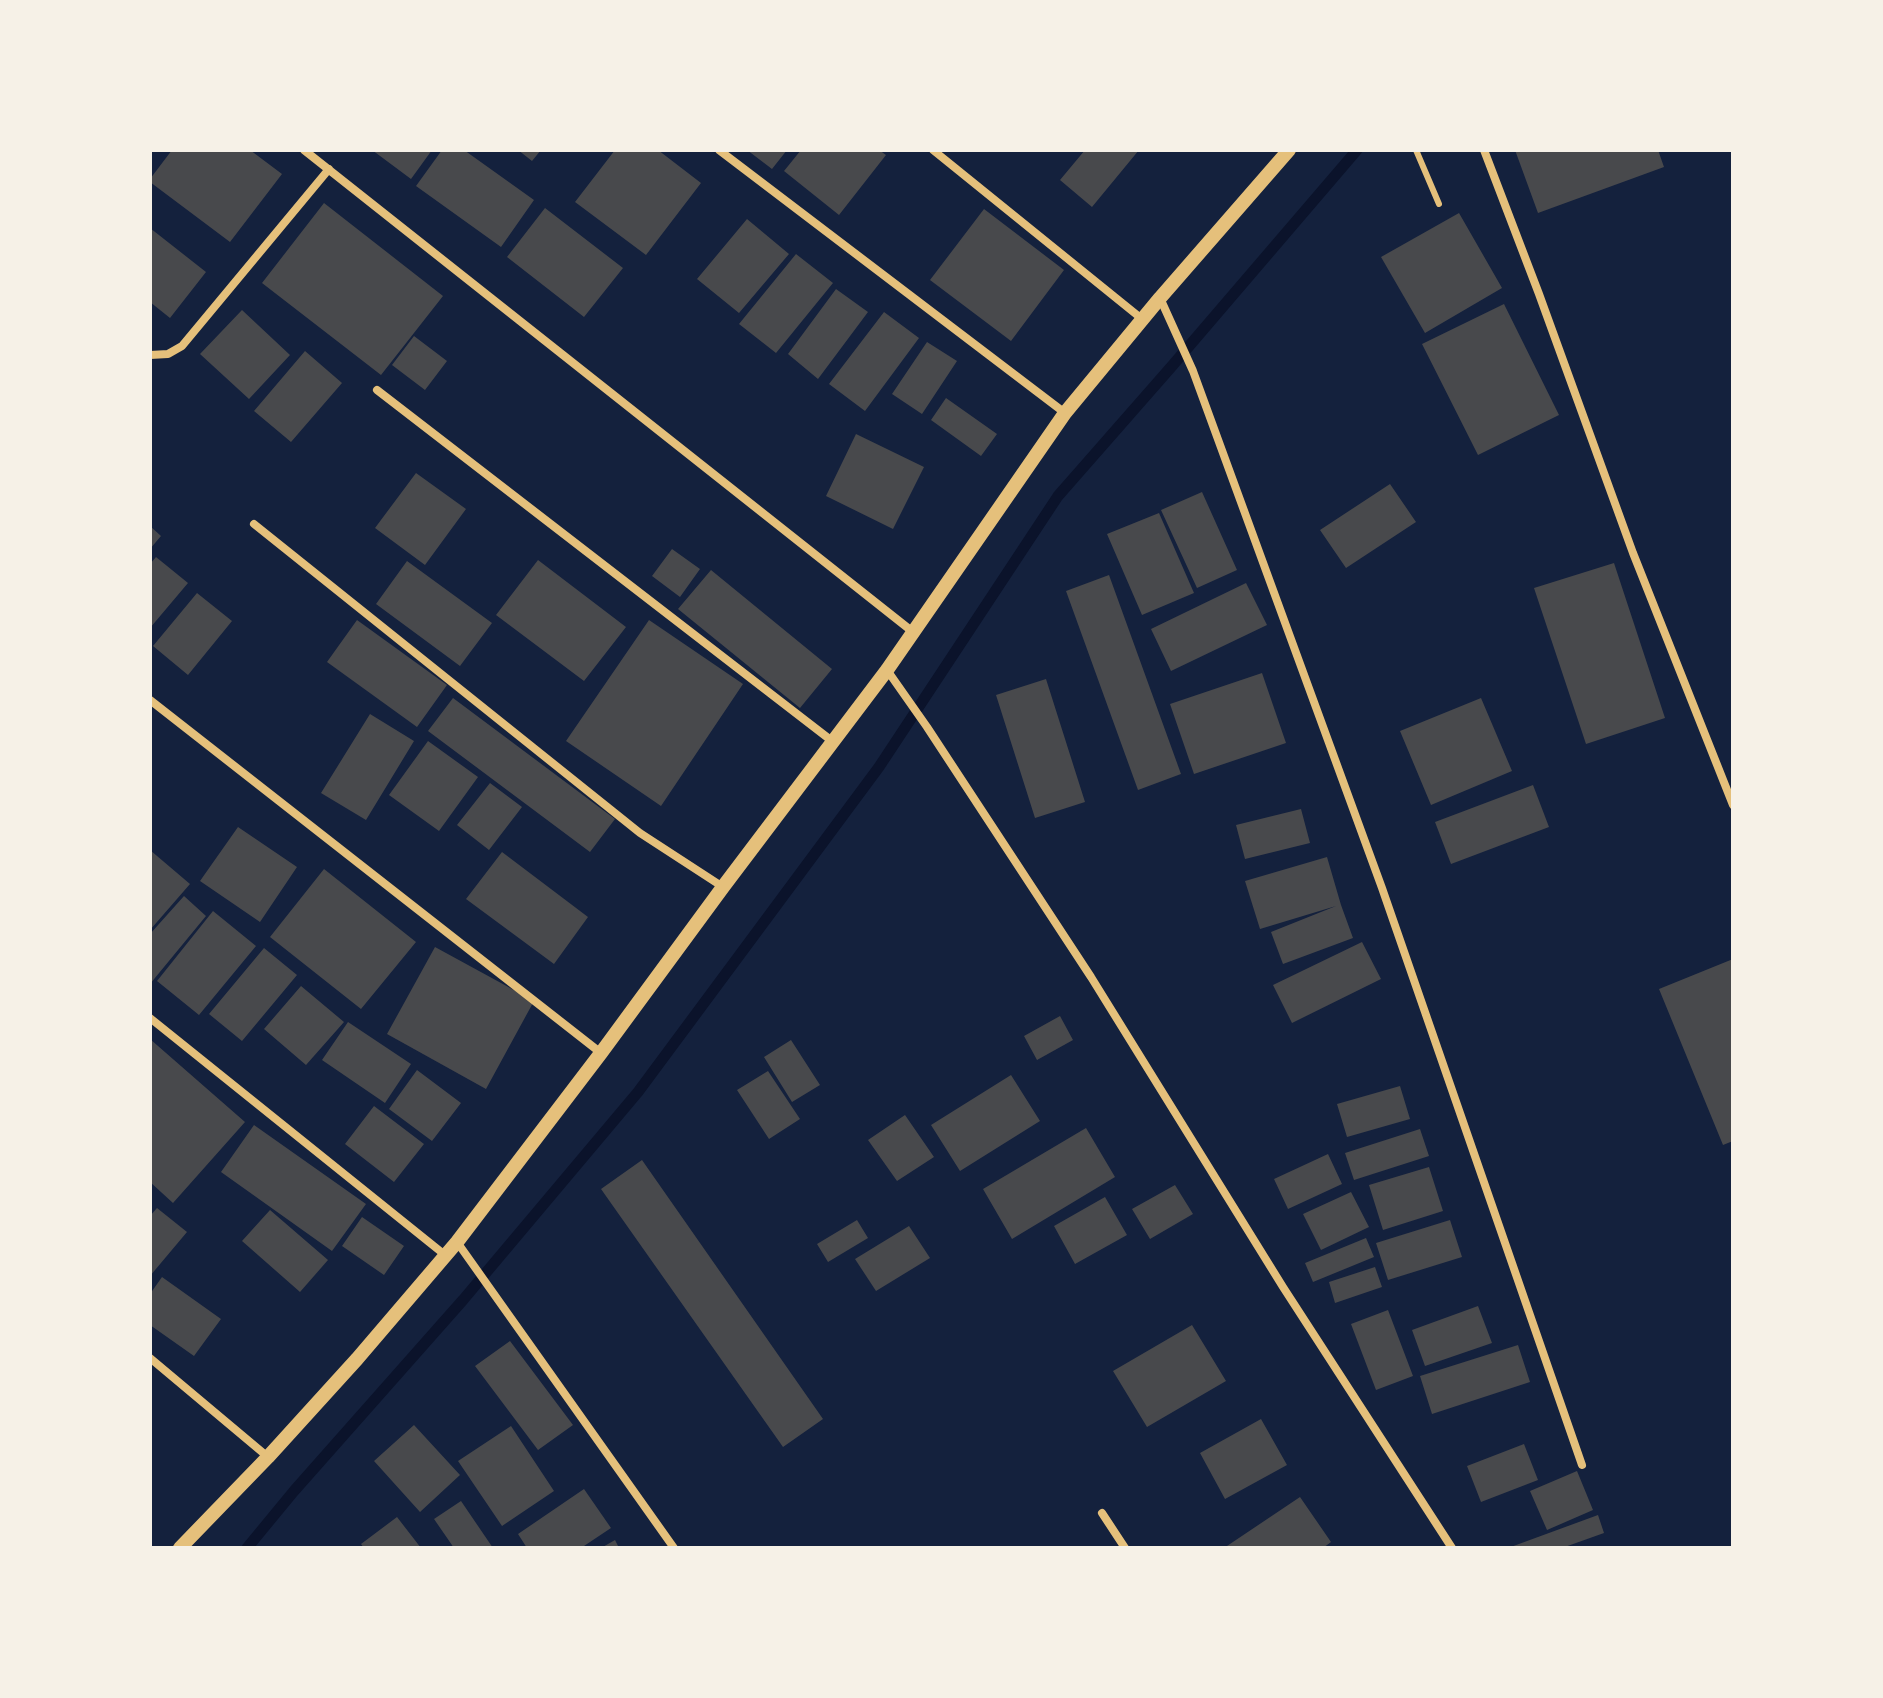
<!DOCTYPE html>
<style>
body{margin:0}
#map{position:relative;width:1883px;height:1698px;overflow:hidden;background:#14213d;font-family:Mulish,sans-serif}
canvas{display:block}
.frame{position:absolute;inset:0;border:152px solid #f6f1e7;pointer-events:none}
</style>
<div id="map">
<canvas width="1883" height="1698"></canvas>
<div class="frame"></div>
</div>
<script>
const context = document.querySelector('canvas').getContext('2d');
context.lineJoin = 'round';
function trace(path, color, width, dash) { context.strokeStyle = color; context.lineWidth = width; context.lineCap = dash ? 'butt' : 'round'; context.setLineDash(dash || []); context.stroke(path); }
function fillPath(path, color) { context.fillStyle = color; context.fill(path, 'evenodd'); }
const stream = new Path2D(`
 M 247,1548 L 294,1491 L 463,1300 L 638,1092 L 879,767 L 1058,496 L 1172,366 L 1357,150`);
const building = new Path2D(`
 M 172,150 L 250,150 L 282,174 L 230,242 L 150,182 L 150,179 Z
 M 372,150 L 432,150 L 411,179 Z
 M 442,150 L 464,150 L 534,200 L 501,247 L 416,186 Z
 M 518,150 L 541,150 L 532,161 Z
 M 615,150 L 658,150 L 701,183 L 646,255 L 575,202 Z
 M 747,150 L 787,150 L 772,169 Z
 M 801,150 L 879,150 L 886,155 L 839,215 L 784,171 Z
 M 1085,150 L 1139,150 L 1092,207 L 1060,180 Z
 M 1515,150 L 1658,150 L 1664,167 L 1538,213 Z
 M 324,203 L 443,296 L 381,375 L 262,283 Z
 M 545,208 L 623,268 L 584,317 L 507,257 Z
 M 984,209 L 1064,270 L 1011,341 L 930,280 Z
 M 1459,213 L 1502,288 L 1425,333 L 1381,257 Z
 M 747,219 L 789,254 L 739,313 L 697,279 Z
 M 150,228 L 206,272 L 170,318 L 150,302 Z
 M 796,254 L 833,283 L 776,353 L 739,324 Z
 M 836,289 L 868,312 L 818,379 L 788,354 Z
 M 1504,304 L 1559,415 L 1478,455 L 1422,344 Z
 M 242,310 L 290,355 L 249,399 L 200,354 Z
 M 884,312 L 919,338 L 865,411 L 829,384 Z
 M 414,336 L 447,361 L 425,390 L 392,365 Z
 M 927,342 L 957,361 L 922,414 L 892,394 Z
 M 305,351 L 342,383 L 291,442 L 254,411 Z
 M 946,398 L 997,434 L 981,456 L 931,420 Z
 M 856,434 L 924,467 L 893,529 L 826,496 Z
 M 416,473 L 466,509 L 425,565 L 375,528 Z
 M 1390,484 L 1416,522 L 1346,568 L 1320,530 Z
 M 1202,492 L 1237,570 L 1197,588 L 1161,510 Z
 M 1159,513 L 1194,593 L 1142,615 L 1107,534 Z
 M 150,526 L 161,536 L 150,549 Z
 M 672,549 L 700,569 L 680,597 L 652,576 Z
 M 156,557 L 188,583 L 150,628 L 150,564 Z
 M 538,560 L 626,627 L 584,681 L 496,615 Z
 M 407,561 L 492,623 L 460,666 L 376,604 Z
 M 1614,563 L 1665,718 L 1586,744 L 1534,588 Z
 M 711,570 L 832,669 L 800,708 L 678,609 Z
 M 1109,575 L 1181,774 L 1138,790 L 1066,591 Z
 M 1246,583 L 1267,625 L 1171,671 L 1151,629 Z
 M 197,593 L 232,621 L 188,675 L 153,646 Z
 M 357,620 L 447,685 L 417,727 L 327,662 Z
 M 649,620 L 743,684 L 661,806 L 566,741 Z
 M 1262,673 L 1286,743 L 1194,774 L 1170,704 Z
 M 1046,679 L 1085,802 L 1035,818 L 996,695 Z
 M 453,698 L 615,819 L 590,852 L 428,731 Z
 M 1481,698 L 1512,771 L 1431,805 L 1400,731 Z
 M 370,714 L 414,741 L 366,820 L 321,793 Z
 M 428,741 L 478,777 L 439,831 L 389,795 Z
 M 490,783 L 522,807 L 489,850 L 457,825 Z
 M 1533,785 L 1549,827 L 1451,864 L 1435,822 Z
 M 1301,809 L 1310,843 L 1245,859 L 1236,825 Z
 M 238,827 L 297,867 L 260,922 L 200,881 Z
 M 150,850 L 190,884 L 150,930 Z
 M 502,852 L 588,917 L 554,964 L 466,899 Z
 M 1327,857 L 1341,905 L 1353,938 L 1283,964 L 1271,932 L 1336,906 L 1260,929 L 1245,881 Z
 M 324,869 L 416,942 L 361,1009 L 270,937 Z
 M 184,896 L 206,916 L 150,984 L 150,934 Z
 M 213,911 L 256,946 L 199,1015 L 157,981 Z
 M 1362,942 L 1381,979 L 1292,1023 L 1273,985 Z
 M 435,947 L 534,1001 L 486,1089 L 387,1034 Z
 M 264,948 L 297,975 L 242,1041 L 209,1014 Z
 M 1733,959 L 1733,1141 L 1723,1145 L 1659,989 Z
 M 301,986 L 344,1022 L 306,1065 L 264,1029 Z
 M 1060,1016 L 1073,1040 L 1037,1060 L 1024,1036 Z
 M 348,1022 L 411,1064 L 385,1103 L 322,1060 Z
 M 150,1039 L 245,1122 L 173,1203 L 150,1182 Z
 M 791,1040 L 820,1085 L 792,1102 L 764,1057 Z
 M 417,1070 L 461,1103 L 432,1141 L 389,1109 Z
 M 768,1071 L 800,1119 L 769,1139 L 737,1090 Z
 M 1011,1075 L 1040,1121 L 960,1171 L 931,1125 Z
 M 1400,1086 L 1410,1119 L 1347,1137 L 1337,1104 Z
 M 374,1106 L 424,1144 L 394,1182 L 345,1144 Z
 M 905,1115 L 934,1157 L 897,1181 L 868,1140 Z
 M 254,1125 L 366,1204 L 332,1251 L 221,1172 Z
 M 1086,1128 L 1115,1177 L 1012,1239 L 983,1189 Z
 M 1420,1129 L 1429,1156 L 1354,1180 L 1345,1153 Z
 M 1328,1154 L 1342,1184 L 1288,1209 L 1274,1179 Z
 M 642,1160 L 823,1419 L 783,1447 L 601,1189 Z
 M 1429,1167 L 1443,1211 L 1383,1230 L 1369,1185 Z
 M 1175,1185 L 1193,1214 L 1150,1239 L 1132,1209 Z
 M 1351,1192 L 1369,1227 L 1321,1250 L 1303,1214 Z
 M 1105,1197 L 1127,1235 L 1075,1264 L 1054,1226 Z
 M 157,1208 L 187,1232 L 150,1276 L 150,1216 Z
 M 270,1210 L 328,1260 L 300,1292 L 242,1241 Z
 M 362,1217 L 404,1246 L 384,1275 L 342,1246 Z
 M 857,1220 L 868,1238 L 828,1262 L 817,1244 Z
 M 1450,1220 L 1462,1257 L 1388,1280 L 1376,1243 Z
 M 909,1226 L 930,1258 L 876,1291 L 855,1259 Z
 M 1366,1238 L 1374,1257 L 1313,1282 L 1305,1263 Z
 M 1375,1267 L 1382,1287 L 1335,1303 L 1329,1282 Z
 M 162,1277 L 221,1319 L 194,1356 L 150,1325 L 150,1294 Z
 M 1478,1306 L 1492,1343 L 1425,1366 L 1412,1330 Z
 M 1388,1310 L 1413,1376 L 1376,1390 L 1351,1324 Z
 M 1192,1325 L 1226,1381 L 1147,1427 L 1113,1371 Z
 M 510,1341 L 573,1425 L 538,1450 L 475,1366 Z
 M 1518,1345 L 1530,1382 L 1432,1414 L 1420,1376 Z
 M 1261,1419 L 1287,1465 L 1225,1499 L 1200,1453 Z
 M 414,1425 L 460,1475 L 420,1512 L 374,1461 Z
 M 511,1426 L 554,1491 L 502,1526 L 458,1461 Z
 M 1524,1444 L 1538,1480 L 1481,1502 L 1467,1466 Z
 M 1577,1471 L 1593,1510 L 1547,1530 L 1530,1491 Z
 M 584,1489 L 611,1528 L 581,1548 L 527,1548 L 518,1534 Z
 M 1300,1497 L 1331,1542 L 1323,1548 L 1224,1548 Z
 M 461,1501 L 493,1548 L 454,1548 L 434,1519 Z
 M 1598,1515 L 1604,1533 L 1562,1548 L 1508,1548 Z
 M 397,1517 L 421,1548 L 364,1548 L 361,1544 Z
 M 615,1540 L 619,1548 L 601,1548 Z`);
const service = new Path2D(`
 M 1416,150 L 1439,204`);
const minor = new Path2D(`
 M 304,150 L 913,632
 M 719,150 L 1065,413
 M 933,150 L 1142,319
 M 1484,150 L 1539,294 L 1633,553 L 1733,805
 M 1160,298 L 1193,371 L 1382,888 L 1582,1465
 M 150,355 L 168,354 L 182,346 L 329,169
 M 377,390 L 832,741
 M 254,524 L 640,833 L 723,887
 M 887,670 L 927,727 L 1091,977 L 1283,1287 L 1452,1548
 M 150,700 L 601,1053
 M 150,1018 L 445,1255
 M 457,1242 L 674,1548
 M 150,1358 L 268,1457
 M 1102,1513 L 1125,1548`);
const tertiary = new Path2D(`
 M 180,1548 L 268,1457 L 357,1359 L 457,1242 L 601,1053 L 723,887 L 887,670 L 1065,413 L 1160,298 L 1289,150`);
trace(stream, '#0b132b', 11);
fillPath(building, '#48494c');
trace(service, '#e5c07b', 6);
trace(minor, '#e5c07b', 8);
trace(tertiary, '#e5c07b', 14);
</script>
